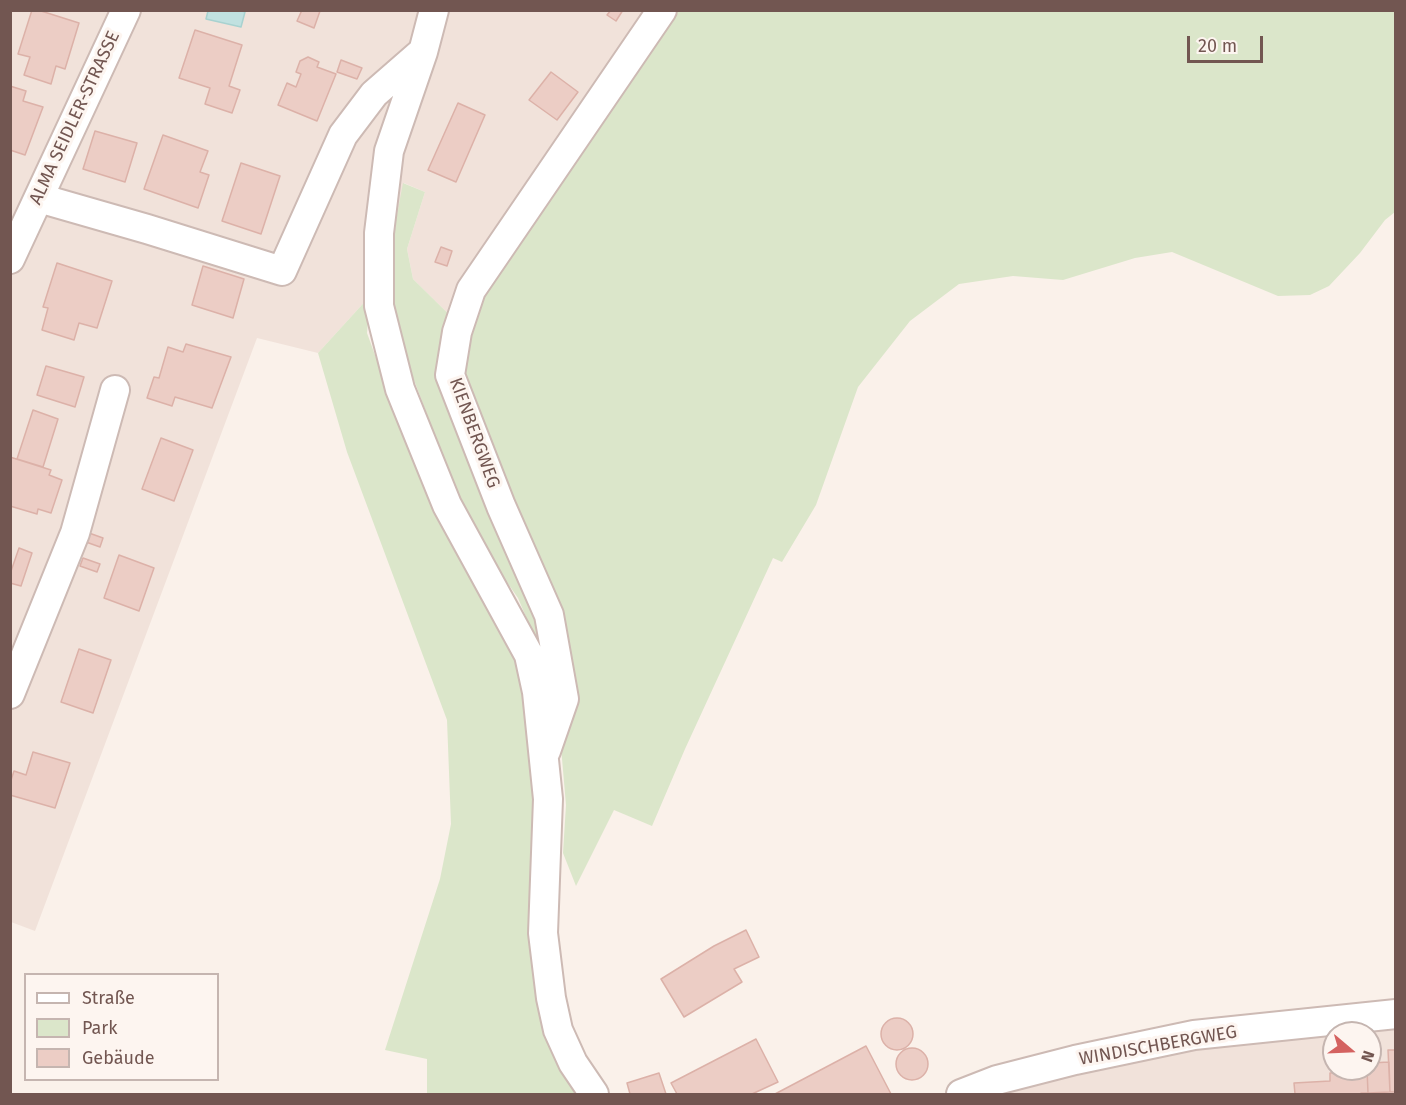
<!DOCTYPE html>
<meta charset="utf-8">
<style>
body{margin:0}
#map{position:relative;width:1406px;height:1105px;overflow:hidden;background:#faf1ea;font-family:"Fira Sans",sans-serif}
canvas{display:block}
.frame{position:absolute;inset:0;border:12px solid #725651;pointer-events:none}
.legend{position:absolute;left:24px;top:973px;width:195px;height:108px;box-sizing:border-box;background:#fdf5f0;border:2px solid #c5b5b0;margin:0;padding:8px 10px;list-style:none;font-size:18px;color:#725651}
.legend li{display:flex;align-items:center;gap:12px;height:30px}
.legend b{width:30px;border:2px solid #c5b5b0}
.north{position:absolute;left:1322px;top:1021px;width:60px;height:60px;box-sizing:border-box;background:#fdf5f0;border:2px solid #c5b5b0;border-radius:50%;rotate:109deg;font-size:16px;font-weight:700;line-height:24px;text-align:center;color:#725651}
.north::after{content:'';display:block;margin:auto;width:21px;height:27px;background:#d46260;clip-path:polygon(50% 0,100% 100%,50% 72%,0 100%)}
.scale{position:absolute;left:1187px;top:36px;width:76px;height:27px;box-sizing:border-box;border:3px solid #725651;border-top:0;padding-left:8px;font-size:18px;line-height:21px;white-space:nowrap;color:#725651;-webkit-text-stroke:4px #fdf5f0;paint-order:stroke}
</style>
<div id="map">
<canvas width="1406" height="1105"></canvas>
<div class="frame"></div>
<ul class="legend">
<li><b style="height:8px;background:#fff"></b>Straße</li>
<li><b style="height:16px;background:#dbe6ca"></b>Park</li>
<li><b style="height:16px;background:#eccdc5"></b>Gebäude</li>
</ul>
<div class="north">N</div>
<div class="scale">20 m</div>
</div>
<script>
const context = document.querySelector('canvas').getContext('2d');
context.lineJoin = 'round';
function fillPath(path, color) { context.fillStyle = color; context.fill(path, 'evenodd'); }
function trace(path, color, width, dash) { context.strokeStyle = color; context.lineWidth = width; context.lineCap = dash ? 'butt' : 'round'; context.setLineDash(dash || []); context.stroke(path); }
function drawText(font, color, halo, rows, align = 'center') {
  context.font = font + ' "Fira Sans",sans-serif'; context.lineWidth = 6; context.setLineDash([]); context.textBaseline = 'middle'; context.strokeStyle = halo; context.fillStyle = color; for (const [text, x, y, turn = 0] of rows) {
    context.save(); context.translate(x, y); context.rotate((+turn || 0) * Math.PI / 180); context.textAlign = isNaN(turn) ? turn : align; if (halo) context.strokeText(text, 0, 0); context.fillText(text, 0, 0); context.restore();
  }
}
const residential = new Path2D(`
 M 11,11 L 673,11 L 467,332 L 413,279 L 407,249 L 425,192 L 404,183 L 395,226 L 372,220 L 370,296 L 318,353 L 257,338 L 35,931 L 11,922 Z
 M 1395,1006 L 1395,1094 L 989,1094 L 1009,1087 ZM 1334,1033 L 1370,1033 L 1370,1069 L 1334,1069 Z`);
const green = new Path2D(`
 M 673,11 L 1395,11 L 1395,212 L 1385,220 L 1360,253 L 1329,286 L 1310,295 L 1278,296 L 1172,252 L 1135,258 L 1063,280 L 1013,276 L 959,284 L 910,321 L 858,387 L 816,505 L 782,562 L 773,558 L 685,749 L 652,826 L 614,810 L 576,886 L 563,853 L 566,805 L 561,747 L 537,643 L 518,598 L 481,545 L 452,493 L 428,417 L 406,359 L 393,301 L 393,248 L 396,220 L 403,183 L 425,192 L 407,249 L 413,279 L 467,332 L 478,295 Z
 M 370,296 L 367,333 L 387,388 L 470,576 L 516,662 L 530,737 L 538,821 L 579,1094 L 427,1094 L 427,1059 L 385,1050 L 440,879 L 451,824 L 447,720 L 347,452 L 318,353 Z`);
const water = new Path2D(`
 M 239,10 L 245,12 L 241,27 L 206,19 L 208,11 Z`);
const building = new Path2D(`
 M 32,10 L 38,10 L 79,23 L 65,69 L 56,66 L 51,84 L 24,75 L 30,57 L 18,54 Z
 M 302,10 L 320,11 L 314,28 L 297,21 Z
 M 611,10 L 623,10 L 616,21 L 607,15 Z
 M 195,30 L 242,45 L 229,86 L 240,90 L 232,113 L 205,104 L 210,88 L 179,78 Z
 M 308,57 L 319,62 L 317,67 L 336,74 L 317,121 L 278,105 L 287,83 L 296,87 L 301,74 L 296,72 L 300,61 Z
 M 341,60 L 362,68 L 357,79 L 337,72 Z
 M 551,72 L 578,92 L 557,120 L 529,100 Z
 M 10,86 L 26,91 L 23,101 L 43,107 L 25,155 L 10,150 Z
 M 458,103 L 485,115 L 456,182 L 428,170 Z
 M 95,131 L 137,143 L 125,182 L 83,169 Z
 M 163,135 L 208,151 L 200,172 L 209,175 L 198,208 L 144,189 Z
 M 241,163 L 280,176 L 261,234 L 222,221 Z
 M 441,247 L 452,251 L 447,266 L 435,262 Z
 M 57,263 L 112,281 L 97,328 L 79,323 L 74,340 L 42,330 L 48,308 L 43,307 Z
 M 203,266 L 244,279 L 233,318 L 192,305 Z
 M 186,344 L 231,357 L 212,408 L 175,397 L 172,406 L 147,398 L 154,377 L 159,378 L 168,347 L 183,352 Z
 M 46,366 L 84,377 L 75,407 L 37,395 Z
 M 33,410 L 58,419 L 43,467 L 17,459 Z
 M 161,438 L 193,450 L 174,501 L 142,489 Z
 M 10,457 L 51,470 L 49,475 L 62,480 L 51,513 L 38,509 L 37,514 L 10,506 Z
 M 89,533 L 103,538 L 100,547 L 86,542 Z
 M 19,548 L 32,553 L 21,586 L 10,583 L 10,574 Z
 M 119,555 L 154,568 L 139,611 L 104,598 Z
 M 83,558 L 100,564 L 97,572 L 80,566 Z
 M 79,649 L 111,660 L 93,713 L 61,702 Z
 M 33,752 L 70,763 L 55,808 L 10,795 L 10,783 L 14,771 L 26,775 Z
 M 746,930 L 759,957 L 734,969 L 742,982 L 684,1017 L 661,979 L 714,946 Z
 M881 1034a16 16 0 1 1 32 0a16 16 0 1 1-32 0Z
 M 756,1039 L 778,1082 L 752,1094 L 677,1094 L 671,1083 Z
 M 866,1046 L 891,1094 L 775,1094 Z
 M896 1064a16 16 0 1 1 32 0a16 16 0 1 1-32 0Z
 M 1388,1050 L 1396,1050 L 1396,1092 L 1390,1092 Z
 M 1389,1062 L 1390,1092 L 1368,1093 L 1367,1069 L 1370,1069 L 1370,1063 Z
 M 1358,1069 L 1367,1069 L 1368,1093 L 1361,1093 L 1362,1094 L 1295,1094 L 1294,1083 L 1330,1081 L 1330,1073 L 1358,1072 Z
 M 659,1073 L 666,1094 L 630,1094 L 627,1083 Z`);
const minor = new Path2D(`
 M 434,10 L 423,52 L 389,151 L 379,233 L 379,306 L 400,389 L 447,505 L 529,655 L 537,692 L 548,799 L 543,933 L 551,998 L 558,1030 L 573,1063 L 594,1094
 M 39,198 L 147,229 L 282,271 L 343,135 L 374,94 L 421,53
 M 10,259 L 126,10
 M 10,694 L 75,533 L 115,390
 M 546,751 L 564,699 L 549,615 L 501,506 L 450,375 L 457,332 L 471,290 L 662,10
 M 961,1094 L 997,1080 L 1075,1060 L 1194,1035 L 1396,1014`);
const streetNames = [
 ["ALMA SEIDLER-STRASSE",75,118,-65],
 ["KIENBERGWEG",474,433,70],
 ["WINDISCHBERGWEG",1158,1046,-10]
];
fillPath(residential, '#f1e2da');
fillPath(green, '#dbe6ca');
fillPath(water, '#c1e1e0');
trace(water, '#a8d2d0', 1.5);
fillPath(building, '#eccdc5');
trace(building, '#dcb1a8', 1.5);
trace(minor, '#cdbab4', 32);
trace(minor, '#fff', 28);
drawText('18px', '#725651', '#fdf5f0', streetNames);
</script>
